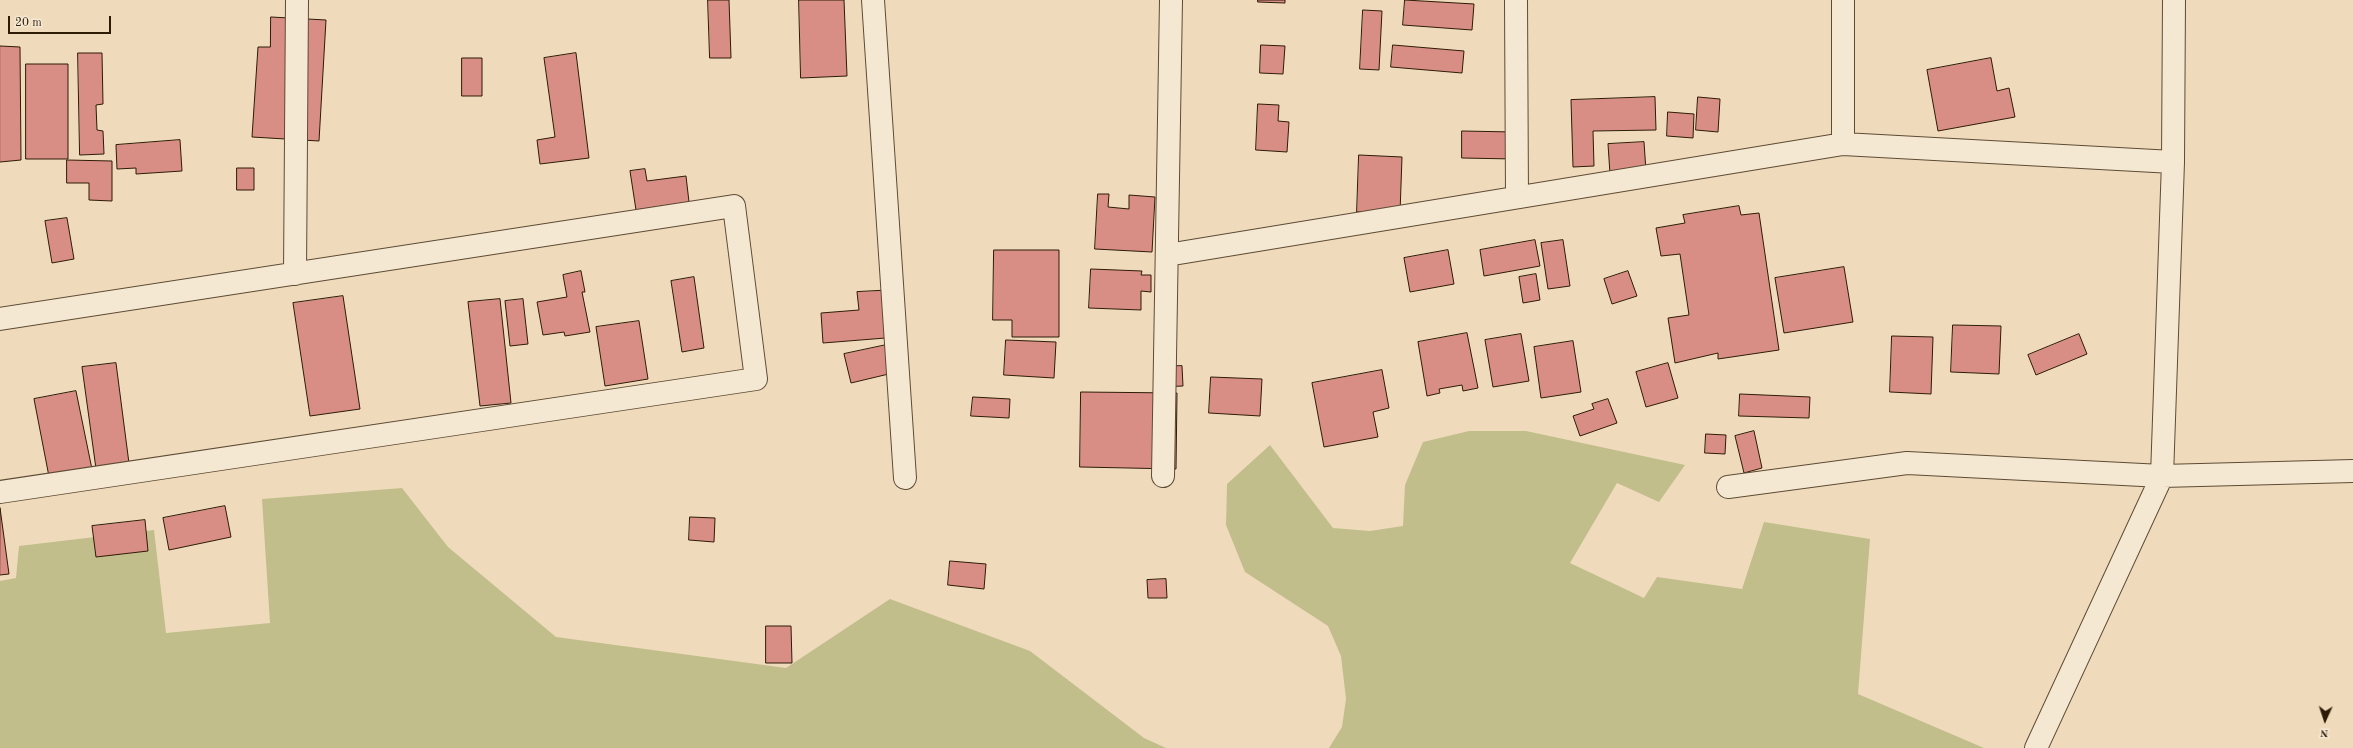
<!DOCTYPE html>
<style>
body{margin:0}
#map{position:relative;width:2353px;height:748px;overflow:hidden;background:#efdbbc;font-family:"Old Standard TT",serif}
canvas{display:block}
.north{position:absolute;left:2305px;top:700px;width:40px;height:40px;-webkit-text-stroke:3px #f5e8d3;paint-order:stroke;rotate:183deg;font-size:11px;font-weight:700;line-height:16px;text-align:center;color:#2e1b06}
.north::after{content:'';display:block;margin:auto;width:14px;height:18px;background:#2e1b06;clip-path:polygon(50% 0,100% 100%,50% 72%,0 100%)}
.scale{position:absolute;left:8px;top:16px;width:103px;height:18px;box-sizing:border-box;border:2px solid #2e1b06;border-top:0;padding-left:5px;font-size:12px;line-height:14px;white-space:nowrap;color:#2e1b06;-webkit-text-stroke:3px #f5e8d3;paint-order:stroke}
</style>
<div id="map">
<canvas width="2353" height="748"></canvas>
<div class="north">N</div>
<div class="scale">20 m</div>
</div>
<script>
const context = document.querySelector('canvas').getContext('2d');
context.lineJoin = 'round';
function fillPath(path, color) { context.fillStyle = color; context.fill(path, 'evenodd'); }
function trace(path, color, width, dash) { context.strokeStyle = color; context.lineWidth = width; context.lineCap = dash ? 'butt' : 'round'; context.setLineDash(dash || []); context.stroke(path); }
const green = new Path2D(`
 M 1469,431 L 1526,431 L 1685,465 L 1659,502 L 1617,483 L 1570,563 L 1644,598 L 1657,577 L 1742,589 L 1764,522 L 1870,539 L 1858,694 L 1984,748 L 1329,748 L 1342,727 L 1346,699 L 1341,656 L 1328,626 L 1245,572 L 1226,525 L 1227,484 L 1270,445 L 1333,528 L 1370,531 L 1403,526 L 1405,485 L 1423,442 Z
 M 402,488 L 448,547 L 556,637 L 786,668 L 890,599 L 1030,651 L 1144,738 L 1166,748 L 0,748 L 0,581 L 16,578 L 19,546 L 154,530 L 166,633 L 270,623 L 262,499 Z`);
const building = new Path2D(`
 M 708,0 L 729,0 L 731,58 L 710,58 Z
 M 799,0 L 844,0 L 847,76 L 801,78 Z
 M 1258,0 L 1285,0 L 1285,3 L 1258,2 Z
 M 1405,0 L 1474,4 L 1472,30 L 1403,25 Z
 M 1363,10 L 1382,11 L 1379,70 L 1360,69 Z
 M 271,17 L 326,20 L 319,141 L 252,137 L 258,47 L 270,47 Z
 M 1261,45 L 1285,46 L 1283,74 L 1260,73 Z
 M 1393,45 L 1464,51 L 1462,73 L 1391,67 Z
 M 0,46 L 20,47 L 21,160 L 0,162 Z
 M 78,53 L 102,53 L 103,104 L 96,105 L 97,130 L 103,131 L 104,154 L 80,155 Z
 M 576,53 L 589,158 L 540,164 L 537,140 L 555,137 L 544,58 Z
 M 462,58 L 482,58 L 482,96 L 462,96 Z
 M 1991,58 L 1997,91 L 2009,88 L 2015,117 L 1938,131 L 1927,70 Z
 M 26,64 L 68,64 L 68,159 L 26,159 Z
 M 1655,97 L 1656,130 L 1593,131 L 1594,166 L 1573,167 L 1571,100 Z
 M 1698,97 L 1720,99 L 1718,132 L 1696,130 Z
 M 1258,104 L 1279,105 L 1278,121 L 1289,122 L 1287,152 L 1256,150 Z
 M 1668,112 L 1694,114 L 1693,138 L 1667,136 Z
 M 1462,131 L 1514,132 L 1514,159 L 1462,158 Z
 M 180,140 L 182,171 L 136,174 L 136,168 L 117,169 L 116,145 Z
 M 1644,142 L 1646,171 L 1610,174 L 1608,144 Z
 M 1359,155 L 1402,157 L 1400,213 L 1357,212 Z
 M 67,160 L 112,161 L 112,201 L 89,200 L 89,183 L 67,183 Z
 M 237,168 L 254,168 L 254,190 L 237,190 Z
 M 645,169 L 647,181 L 686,176 L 689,202 L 636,210 L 630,171 Z
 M 1098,194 L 1109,194 L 1108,207 L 1129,209 L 1129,195 L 1155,197 L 1152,252 L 1095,249 Z
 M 1739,206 L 1741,215 L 1759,213 L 1779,350 L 1718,359 L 1718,353 L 1675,363 L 1668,318 L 1689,315 L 1680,254 L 1661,256 L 1656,228 L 1685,223 L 1683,215 Z
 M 67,218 L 74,259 L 52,263 L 45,221 Z
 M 1535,240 L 1540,266 L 1484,276 L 1480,250 Z
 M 1563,240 L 1570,286 L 1548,289 L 1541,243 Z
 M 994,250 L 1059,250 L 1059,337 L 1012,337 L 1012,320 L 993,320 Z
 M 1448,250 L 1454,284 L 1410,292 L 1404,258 Z
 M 1844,267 L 1853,322 L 1784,333 L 1775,278 Z
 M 1091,269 L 1142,271 L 1141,275 L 1151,275 L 1151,292 L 1141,291 L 1141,310 L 1089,308 Z
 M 581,271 L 585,292 L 582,292 L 590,332 L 565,336 L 564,332 L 543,335 L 537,302 L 567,297 L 563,275 Z
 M 1628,271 L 1637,296 L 1612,304 L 1604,279 Z
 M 1536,274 L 1540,300 L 1523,303 L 1519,277 Z
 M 694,277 L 704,348 L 682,352 L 671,281 Z
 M 895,290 L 898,337 L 823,343 L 821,313 L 859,310 L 857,292 Z
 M 343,296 L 360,409 L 310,416 L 293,303 Z
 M 500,299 L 511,403 L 480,406 L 468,302 Z
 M 523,299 L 528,344 L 510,346 L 505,301 Z
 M 639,321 L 648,379 L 605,386 L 596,327 Z
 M 1953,325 L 2001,326 L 1999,374 L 1951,372 Z
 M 1467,333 L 1478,388 L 1463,391 L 1462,385 L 1439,389 L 1440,393 L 1427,396 L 1418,342 Z
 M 1521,334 L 1529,381 L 1493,387 L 1485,340 Z
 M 2079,334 L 2087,354 L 2036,375 L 2028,355 Z
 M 1892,336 L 1933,337 L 1931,394 L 1890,392 Z
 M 1006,340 L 1056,342 L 1054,378 L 1004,375 Z
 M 1573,341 L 1581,392 L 1541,398 L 1534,347 Z
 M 891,344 L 897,372 L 851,383 L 844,354 Z
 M 116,363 L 130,471 L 97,476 L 82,367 Z
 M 1668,363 L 1678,398 L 1646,407 L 1636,372 Z
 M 1182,366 L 1183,386 L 1158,387 L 1157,367 Z
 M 1382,370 L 1389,408 L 1373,412 L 1378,437 L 1324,447 L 1312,383 Z
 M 1211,377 L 1262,379 L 1260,416 L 1209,413 Z
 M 76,391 L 94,479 L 51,487 L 34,399 Z
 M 1081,392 L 1177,393 L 1176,469 L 1080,467 Z
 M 1740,394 L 1810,397 L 1809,418 L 1739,416 Z
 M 973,397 L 1010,399 L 1009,418 L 971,416 Z
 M 1608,399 L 1617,423 L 1580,436 L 1573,416 L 1594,409 L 1592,404 Z
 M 1754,431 L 1762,468 L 1744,473 L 1735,436 Z
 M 1706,434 L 1726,435 L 1725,454 L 1705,453 Z
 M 225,506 L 231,537 L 169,550 L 163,518 Z
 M 0,508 L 9,574 L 0,575 Z
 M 690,517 L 715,518 L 714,542 L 689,540 Z
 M 145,520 L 148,551 L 96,557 L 92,526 Z
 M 950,561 L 986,564 L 984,589 L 948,585 Z
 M 1166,579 L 1167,598 L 1148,598 L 1147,580 Z
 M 766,626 L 791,626 L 792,663 L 766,663 Z`);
const minor = new Path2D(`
 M 873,0 L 905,478
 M 1516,0 L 1517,197
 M 1843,0 L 1843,144
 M 1167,255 L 1843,144 L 2173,162
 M 295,274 L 297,0
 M 0,319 L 734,206 L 756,379 L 0,492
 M 1163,476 L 1171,0
 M 1728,487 L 1907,463 L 2162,476 L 2353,471
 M 2036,748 L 2162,476 L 2173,162 L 2174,0`);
fillPath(green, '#c1be8b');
fillPath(building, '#d88e85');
trace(building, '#2e1b06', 1);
trace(minor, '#5e4b34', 24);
trace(minor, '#f5e8d3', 22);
</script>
